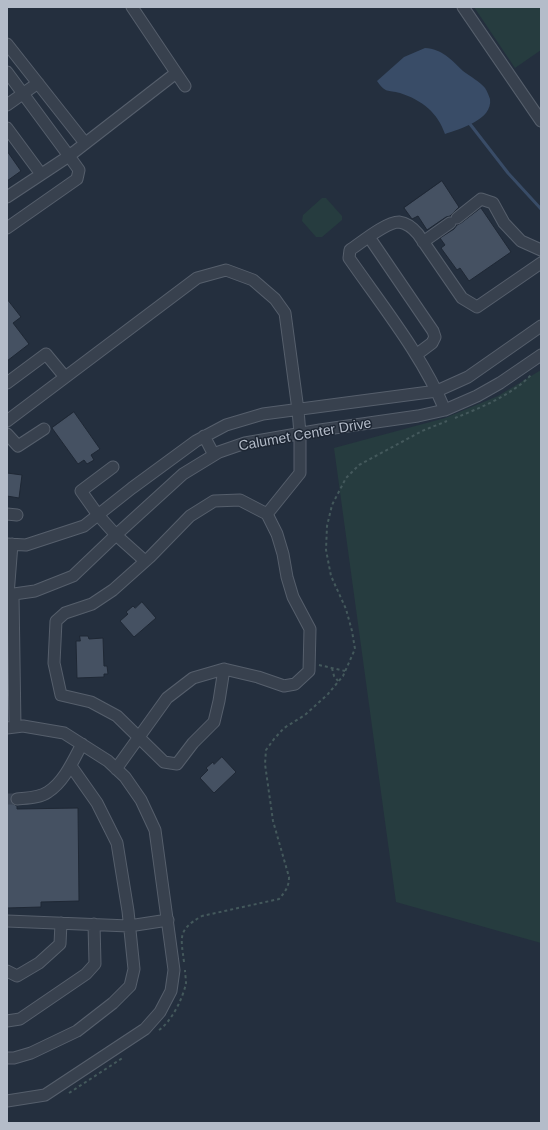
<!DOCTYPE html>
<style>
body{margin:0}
#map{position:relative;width:548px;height:1130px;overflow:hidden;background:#242f3e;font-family:Arial,sans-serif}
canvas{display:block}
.frame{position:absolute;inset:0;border:8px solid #b4bcc9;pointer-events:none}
</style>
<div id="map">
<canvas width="548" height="1130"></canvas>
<div class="frame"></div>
</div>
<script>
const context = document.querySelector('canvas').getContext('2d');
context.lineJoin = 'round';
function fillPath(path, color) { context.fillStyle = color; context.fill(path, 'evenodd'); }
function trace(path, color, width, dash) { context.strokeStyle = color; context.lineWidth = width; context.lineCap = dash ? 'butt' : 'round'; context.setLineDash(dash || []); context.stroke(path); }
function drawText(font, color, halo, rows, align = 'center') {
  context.font = font + ' Arial,sans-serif'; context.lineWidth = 3; context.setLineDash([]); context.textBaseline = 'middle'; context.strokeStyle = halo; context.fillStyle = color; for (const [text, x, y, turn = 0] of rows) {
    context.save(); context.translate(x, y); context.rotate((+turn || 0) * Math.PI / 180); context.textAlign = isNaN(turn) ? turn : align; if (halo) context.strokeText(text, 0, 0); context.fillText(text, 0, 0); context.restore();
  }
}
const green = new Path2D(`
 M 474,7 L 541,7 L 541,50 L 515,68 Z
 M 322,198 L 326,198 L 342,216 L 342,220 L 322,237 L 316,237 L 302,221 L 303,215 Z
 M 541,370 L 541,943 L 396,902 L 334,448 L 445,418 L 498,396 Z`);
const water = new Path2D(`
 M 425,48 C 442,49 452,60 463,71 C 470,76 480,82 485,88 C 487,91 489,96 490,99 C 493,120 459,129 445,134 C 438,113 422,100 400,93 C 388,90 385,93 377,81 L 404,57 Z`);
const stream = new Path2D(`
 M 470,124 L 508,173 L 541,209`);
const building = new Path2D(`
 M 7,151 L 21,171 L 7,181 Z
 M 442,181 L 459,207 L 450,216 L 446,217 L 427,230 L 418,216 L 412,219 L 404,208 Z
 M 481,208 L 511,252 L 469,281 L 460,268 L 457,270 L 441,248 L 445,245 L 440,238 L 454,229 L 457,225 L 461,223 Z
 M 7,299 L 21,317 L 13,323 L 29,344 L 7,361 Z
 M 74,412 L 100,449 L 91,455 L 94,460 L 87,464 L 84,460 L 78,464 L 52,428 Z
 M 7,473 L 22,475 L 19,498 L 7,496 Z
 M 142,602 L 156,618 L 134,637 L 120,621 L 128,614 L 126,612 L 133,606 L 135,608 Z
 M 80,636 L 88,636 L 89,639 L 103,638 L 104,666 L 107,666 L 108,674 L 104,674 L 104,677 L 77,678 L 76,641 L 80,641 Z
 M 222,757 L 236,772 L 214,793 L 200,778 L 208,770 L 206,768 L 213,762 L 214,764 Z
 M 7,795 L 12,795 L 10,800 L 12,803 L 17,806 L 17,809 L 78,808 L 79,901 L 41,902 L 41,907 L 7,908 Z`);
const minorTunnel = new Path2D(`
 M 7,799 L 17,799`);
const path = new Path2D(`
 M 455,418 C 480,408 512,395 531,375
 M 319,665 L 345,671
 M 332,668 L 334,676 L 338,681
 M 184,962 C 181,937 177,930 202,916 L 279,899 C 285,892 289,887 289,877 L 273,821 L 265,764 L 266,750 L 274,739 L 284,728 L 305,715 L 328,694 L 343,676 L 355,649 L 352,631 L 346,609 L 331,576 L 326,550 L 327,526 L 332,505 L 346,478 L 359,465 L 422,431 L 447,421
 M 159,1030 C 172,1021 183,998 186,983 C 186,979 185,974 185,970
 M 69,1093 L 124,1057`);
const minor = new Path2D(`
 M 132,7 L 185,86
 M 463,7 L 541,121
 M 7,44 L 85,143
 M 7,72 L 69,156 L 7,197
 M 7,105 L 38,83
 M 7,128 L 41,174
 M 457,218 L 481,199 L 493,203 L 504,223 L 521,241 L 541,250
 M 7,228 L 77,179 L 79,170 L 69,156 L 176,73
 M 369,237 L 433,331 L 435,337 L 432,343 L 416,355
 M 423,242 L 450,223
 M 7,383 L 46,354 L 65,377
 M 445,410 C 422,355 383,307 349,258 L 350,250 C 362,242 386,222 399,222 C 407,223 413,228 418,234 L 462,298 L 477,307 L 541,263
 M 7,421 L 197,278 L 226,270 L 253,280 L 275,299 L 285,313 L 298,410 L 300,434 L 300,473 L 267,514
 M 7,434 L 18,446 L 44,429
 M 204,436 L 214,455
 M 113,467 L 81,491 L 98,515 L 116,535 L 145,561
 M 7,514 L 17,515
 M 7,544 L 26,545 L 84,526 L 132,488 L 196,441 L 226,425 L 263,414 L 437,391 L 468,377 L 541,326
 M 13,594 L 15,727
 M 7,595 L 35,591 L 73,576 L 116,535 L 183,474 L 219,452 L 245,443 L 320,430 L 418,416 L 445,410 L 477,396 L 500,383 L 541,355
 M 8,595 L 12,544
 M 7,728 L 23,726 L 64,733 L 108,761 L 125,777 L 141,800 L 155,830 L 174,970 L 171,991 L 160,1012 L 145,1029 L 45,1095 L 7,1101
 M 116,769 L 167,698 L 193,678 L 224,669 L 258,677 L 284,686 L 295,684 L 309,671 L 310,629 L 293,597 L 287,577 L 283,554 L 277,534 L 267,514 L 240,500 L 214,501 L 190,516 L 150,557 L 113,590 L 92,604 L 65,613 L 56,621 L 54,663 L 61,695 L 91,702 L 117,716 L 164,762 L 177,764 L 193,743 L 214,722 L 219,701 L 224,669
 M 17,799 C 26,798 40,798 48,792 C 64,782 73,761 82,744
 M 7,921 L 129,926 L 168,920
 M 7,971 L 17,976 L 39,963 L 60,944 L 61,923
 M 7,1021 L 20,1019 L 86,974 L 95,964 L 94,924
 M 7,1058 L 14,1058 L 31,1053 L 77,1031 L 113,1003 L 130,986 L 134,969 L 128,911 L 117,843 L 97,803 L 71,766`);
const streetNames = [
 ["Calumet Center Drive",305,435,-10]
];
fillPath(green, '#263c3f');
fillPath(water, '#394c67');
trace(stream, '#394c67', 3);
fillPath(building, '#455162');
trace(building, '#1f2835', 1);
trace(minorTunnel, '#3a4453', 11, [11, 5.5]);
trace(minor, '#565f6c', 13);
trace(path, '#44595c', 2, [3, 3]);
trace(minor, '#38414e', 11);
drawText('14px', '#b4bcc9', '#1d2633', streetNames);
</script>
